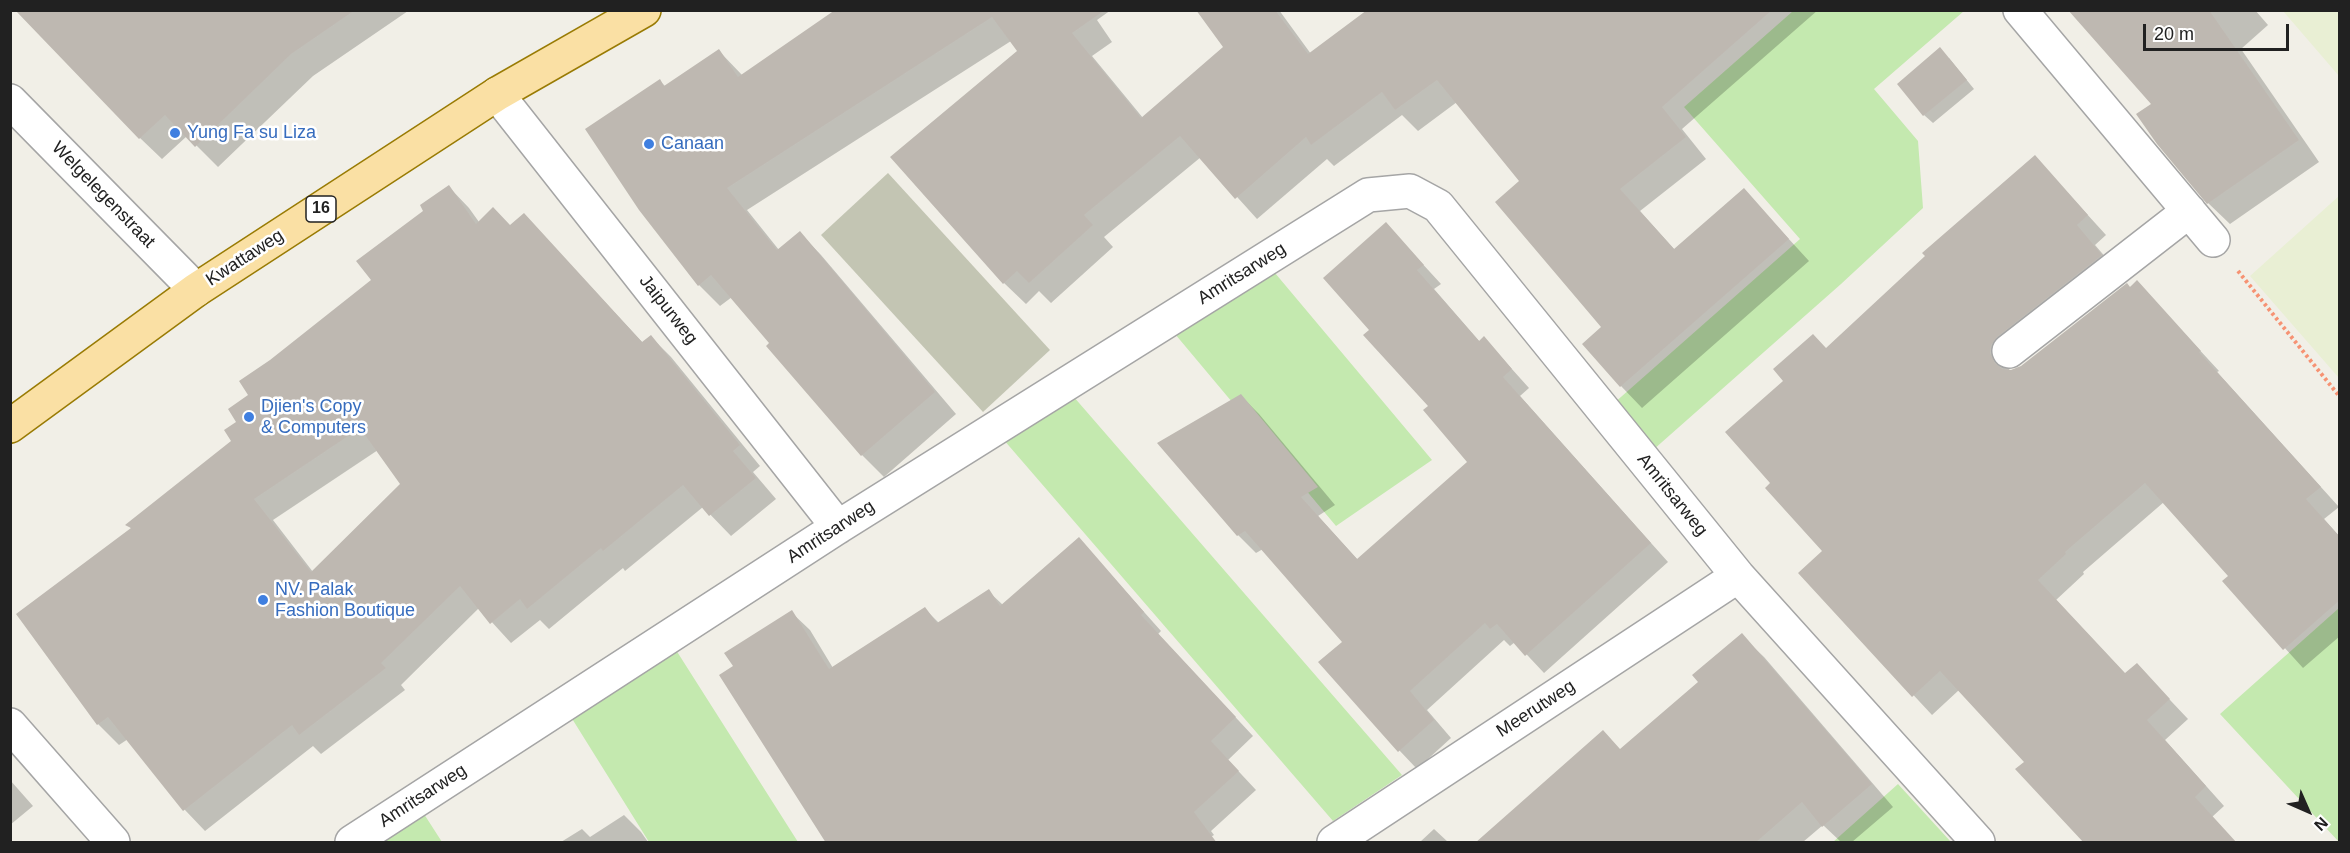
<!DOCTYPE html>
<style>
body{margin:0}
#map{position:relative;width:2350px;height:853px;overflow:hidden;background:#f1efe7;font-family:Arial,sans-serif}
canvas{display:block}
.frame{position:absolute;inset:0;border:12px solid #212121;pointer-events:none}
.north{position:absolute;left:2278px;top:781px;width:60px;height:60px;-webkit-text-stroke:4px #fff;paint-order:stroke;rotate:135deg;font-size:16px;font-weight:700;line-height:24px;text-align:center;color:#212121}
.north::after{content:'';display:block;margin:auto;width:21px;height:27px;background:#212121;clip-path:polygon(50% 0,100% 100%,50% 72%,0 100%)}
.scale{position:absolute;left:2143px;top:24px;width:146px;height:27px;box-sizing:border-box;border:3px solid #212121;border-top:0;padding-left:8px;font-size:18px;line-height:21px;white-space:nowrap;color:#212121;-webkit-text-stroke:4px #fff;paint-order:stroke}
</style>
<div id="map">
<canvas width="2350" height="853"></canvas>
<div class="frame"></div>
<div class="north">N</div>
<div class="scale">20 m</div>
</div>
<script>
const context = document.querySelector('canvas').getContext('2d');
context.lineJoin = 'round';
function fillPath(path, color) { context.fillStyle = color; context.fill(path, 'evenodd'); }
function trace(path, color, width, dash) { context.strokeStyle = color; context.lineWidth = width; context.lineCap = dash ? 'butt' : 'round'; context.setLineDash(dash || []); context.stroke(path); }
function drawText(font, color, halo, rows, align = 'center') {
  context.font = font + ' Arial,sans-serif'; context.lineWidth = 5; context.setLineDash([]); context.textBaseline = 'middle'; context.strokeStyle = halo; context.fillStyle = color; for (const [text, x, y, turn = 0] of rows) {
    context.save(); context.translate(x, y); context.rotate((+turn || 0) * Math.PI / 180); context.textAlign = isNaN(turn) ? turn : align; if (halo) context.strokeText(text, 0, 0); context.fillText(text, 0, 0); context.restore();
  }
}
const construction = new Path2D(`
 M 888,173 L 1050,350 L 983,412 L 821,235 Z`);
const farmland = new Path2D(`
 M 2283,11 L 2339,11 L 2339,76 Z
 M 2339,196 L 2339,378 L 2250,276 Z`);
const grass = new Path2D(`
 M 1793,11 L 1964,11 L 1874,89 L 1918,141 L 1923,208 L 1841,284 L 1653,450 L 1613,404 L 1800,239 L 1684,107 Z
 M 1275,273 L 1432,460 L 1336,526 L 1175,334 Z
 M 1073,396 L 1402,775 L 1333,821 L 1003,439 Z
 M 2339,608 L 2339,842 L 2220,714 Z
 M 676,650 L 798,842 L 649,842 L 571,717 Z
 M 1898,784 L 1951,842 L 1833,842 Z
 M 424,814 L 442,842 L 380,842 Z`);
const shadow = new Path2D(`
 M 94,10 L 408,11 L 313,76 L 218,167 L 187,136 L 162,159 L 140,138 Z
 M 838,10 L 1111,10 L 1097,20 L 1112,42 L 1092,56 L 1143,118 L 1225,47 L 1207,10 L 1279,10 L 1311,54 L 1650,10 L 1818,10 L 1682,129 L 1706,159 L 1640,211 L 1675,250 L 1744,190 L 1809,261 L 1642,408 L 1621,386 L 1603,327 L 1521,181 L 1457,102 L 1418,131 L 1402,115 L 1334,166 L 1327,159 L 1257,219 L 1201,157 L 1104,237 L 1113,247 L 1051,303 L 1039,291 L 1026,304 L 1004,283 L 1019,51 L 1011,41 L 747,210 L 779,250 L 800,233 L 821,255 L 956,414 L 884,477 L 862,455 L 768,346 L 771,344 L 732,297 L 720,306 L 699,285 L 660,81 L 666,87 L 719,51 L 743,76 Z
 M 2070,10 L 2255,10 L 2268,25 L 2241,49 L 2319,162 L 2230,224 L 2208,203 L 2154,104 Z
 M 1949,58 L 1974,89 L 1933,123 L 1924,115 Z
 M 2035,157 L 2106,235 L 2095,245 L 2120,274 L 2010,364 L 2009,371 L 2021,367 L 2137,282 L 2219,371 L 2217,372 L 2339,507 L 2324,519 L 2340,537 L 2340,636 L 2303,668 L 2224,581 L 2230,576 L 2164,502 L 2083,572 L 2084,574 L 2056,600 L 2126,675 L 2137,665 L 2188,719 L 2165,740 L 2224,806 L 2212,817 L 2026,762 L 1959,690 L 1932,715 L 1800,573 L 1824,551 L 1773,483 L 1827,349 Z
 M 449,187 L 469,208 L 479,222 L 511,227 L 524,215 L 643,343 L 651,337 L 671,357 L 760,466 L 753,472 L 776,499 L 731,536 L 703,507 L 625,571 L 623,568 L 549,629 L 540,620 L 511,643 L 479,608 L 401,685 L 405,690 L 321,754 L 313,746 L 205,831 L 185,810 L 128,739 L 119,745 L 98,724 L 18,614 L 132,529 L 128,525 L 233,441 L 238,422 L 250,395 L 270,361 L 373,281 L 425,212 ZM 378,450 L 402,484 L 313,572 L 273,520 Z
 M 1386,224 L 1441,284 L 1434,289 L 1480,342 L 1484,338 L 1529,388 L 1520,396 L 1668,562 L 1544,673 L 1515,642 L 1510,646 L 1504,640 L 1427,710 L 1451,738 L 1417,769 L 1399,750 L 1344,642 L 1263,549 L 1256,553 L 1238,535 L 1241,396 L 1259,414 L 1335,505 L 1318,516 L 1358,560 L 1469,462 L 1430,406 L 1371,330 Z
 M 1079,539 L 1161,631 L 1158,634 L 1253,736 L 1228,760 L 1256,790 L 1211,831 L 1214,835 L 1202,842 L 735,666 L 791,612 L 810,630 L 833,668 L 925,609 L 939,623 L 988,591 L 1003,605 Z
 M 1741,635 L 1764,657 L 1893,807 L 1852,842 L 1841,842 L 1823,825 L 1803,842 L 1477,842 L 1621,751 L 1700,682 Z
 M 10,780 L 33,806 L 10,825 Z
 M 624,815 L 641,832 L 648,842 L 561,842 L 582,829 L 590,837 Z
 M 1434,829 L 1448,842 L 1420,842 Z`);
const building = new Path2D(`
 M 15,10 L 355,10 L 291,54 L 195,147 L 165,115 L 139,139 Z
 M 835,10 L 1105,10 L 1072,33 L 1141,118 L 1223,47 L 1196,10 L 1275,10 L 1308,54 L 1367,10 L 1772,10 L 1662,107 L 1686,137 L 1620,189 L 1674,249 L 1744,188 L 1789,239 L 1620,387 L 1582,344 L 1601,327 L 1495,202 L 1519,181 L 1437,80 L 1395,110 L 1382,92 L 1311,145 L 1306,137 L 1235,199 L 1180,136 L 1084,215 L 1093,225 L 1029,283 L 1017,271 L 1003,284 L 890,157 L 1017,51 L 992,17 L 727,188 L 777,250 L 800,231 L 935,392 L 861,456 L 766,346 L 769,343 L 711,275 L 698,286 L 639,210 L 585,129 L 660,79 L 664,86 L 719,49 L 738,77 Z
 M 2068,10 L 2209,10 L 2299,140 L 2207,204 L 2157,144 L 2136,114 L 2151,104 Z
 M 1940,47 L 1967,80 L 1923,116 L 1897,84 Z
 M 2035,155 L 2088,215 L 2077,225 L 2102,255 L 1997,337 L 1991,345 L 1990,353 L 1995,363 L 2002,369 L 2011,370 L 2021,366 L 2127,283 L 2130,287 L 2137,280 L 2201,351 L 2199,352 L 2321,487 L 2306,499 L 2340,537 L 2340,600 L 2283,650 L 2222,581 L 2228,576 L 2145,483 L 2065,552 L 2066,554 L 2038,580 L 2125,673 L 2137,663 L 2170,699 L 2147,720 L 2206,786 L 2195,797 L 2237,843 L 2084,843 L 2015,769 L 2024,762 L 1940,671 L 1912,697 L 1798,573 L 1822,551 L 1765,488 L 1770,483 L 1725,432 L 1783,381 L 1773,369 L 1813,334 L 1826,348 L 1925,256 L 1922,253 Z
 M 449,185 L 476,224 L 493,207 L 510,225 L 524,213 L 642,342 L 651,335 L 740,445 L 733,451 L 756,478 L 709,516 L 683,485 L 603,551 L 601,548 L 527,609 L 520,599 L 490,624 L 460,586 L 381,663 L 386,668 L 299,735 L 292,725 L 183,811 L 108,717 L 97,725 L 16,614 L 131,528 L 125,525 L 231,441 L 224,430 L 236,422 L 228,409 L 248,395 L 239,381 L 270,360 L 371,280 L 356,261 L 423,211 L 420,205 ZM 360,428 L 400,484 L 311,572 L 254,499 Z
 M 1386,222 L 1424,265 L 1417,270 L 1479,341 L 1484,336 L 1512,369 L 1503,377 L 1651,543 L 1525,656 L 1497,624 L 1490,629 L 1485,623 L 1410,691 L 1434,720 L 1398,752 L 1318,662 L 1342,642 L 1245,531 L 1237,536 L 1157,443 L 1241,394 L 1318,487 L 1301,497 L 1357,559 L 1467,462 L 1423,410 L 1428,406 L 1363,335 L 1369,330 L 1323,278 Z
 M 1079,537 L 1144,612 L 1141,615 L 1236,717 L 1211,741 L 1239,771 L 1194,812 L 1217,843 L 826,843 L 719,675 L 733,666 L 724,653 L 792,610 L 829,669 L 925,607 L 937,623 L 989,589 L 1000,606 Z
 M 1742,633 L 1872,784 L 1822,827 L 1802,802 L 1755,843 L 1475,843 L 1603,730 L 1620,749 L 1698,682 L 1692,675 Z`);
const path = new Path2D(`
 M 2238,271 L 2340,397`);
const street = new Path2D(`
 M 2020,10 L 2213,240
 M 497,94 L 838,527
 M 10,101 L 196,290
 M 2009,351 L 2189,211
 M 10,725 L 113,842
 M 352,842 L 838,527 L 1368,195 L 1410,191 L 1438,206 L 1738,576 L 1978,842
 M 1334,842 L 1738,576`);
const primary = new Path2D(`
 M 10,426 L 196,290 L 497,94 L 644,10`);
const markers = [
 [175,133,6,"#3f7fe0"],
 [649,144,6,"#3f7fe0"],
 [249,417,6,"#3f7fe0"],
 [263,600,6,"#3f7fe0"]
];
const shields = [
 [321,209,30]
];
const shieldNames = [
 ["16",321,209]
];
const shopNames = [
 ["Yung Fa su Liza",187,133],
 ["Canaan",661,144],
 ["Djien's Copy",261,407],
 ["& Computers",261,428],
 ["NV. Palak",275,590],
 ["Fashion Boutique",275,611]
];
const streetNames = [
 ["Welgelegenstraat",103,195,46],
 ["Kwattaweg",245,258,-33],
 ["Amritsarweg",1242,274,-32],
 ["Jaipurweg",668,310,52],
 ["Amritsarweg",1672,495,51],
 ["Amritsarweg",831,532,-33],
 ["Meerutweg",1536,709,-33],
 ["Amritsarweg",423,796,-33]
];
fillPath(construction, '#c3c5b3');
fillPath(farmland, '#e9efd4');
fillPath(grass, '#c4e9af');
fillPath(shadow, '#0003');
fillPath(building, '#beb8b1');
trace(street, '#a5a5a5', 36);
trace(primary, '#997b04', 36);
trace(path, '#f69273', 4, [3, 3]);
trace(street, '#fff', 33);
trace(primary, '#fae0a4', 33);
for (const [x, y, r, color] of markers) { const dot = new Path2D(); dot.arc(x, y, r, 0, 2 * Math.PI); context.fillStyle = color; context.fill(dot); trace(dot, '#fff', 2); }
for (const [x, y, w] of shields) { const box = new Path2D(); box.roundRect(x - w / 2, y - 13, w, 26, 4.5); context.fillStyle = '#fff'; context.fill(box); trace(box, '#212121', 1.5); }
drawText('bold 16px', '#212121', null, shieldNames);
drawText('18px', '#366cbe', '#fff', shopNames, 'left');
drawText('18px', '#212121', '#fff', streetNames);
</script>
